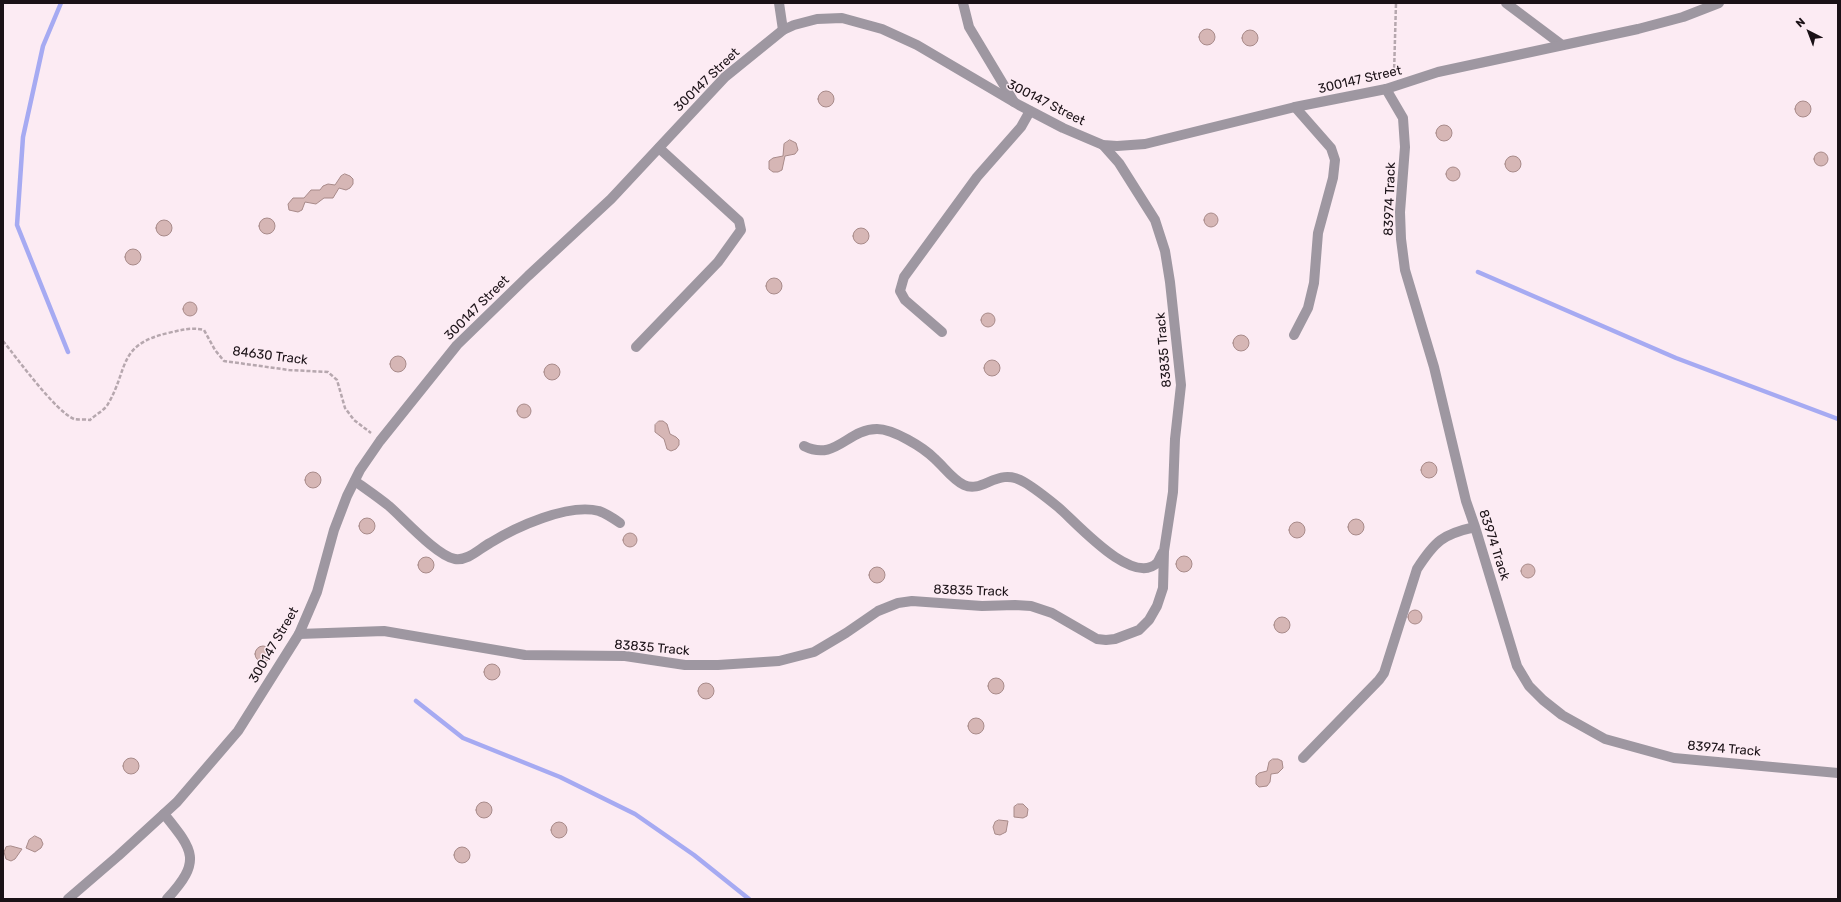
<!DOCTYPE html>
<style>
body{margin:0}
#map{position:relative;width:1841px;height:902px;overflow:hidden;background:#fcebf3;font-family:Rubik,sans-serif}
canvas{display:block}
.frame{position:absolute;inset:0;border:4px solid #1a1116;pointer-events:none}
.north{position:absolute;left:1789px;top:12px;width:40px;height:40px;-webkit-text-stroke:3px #fcebf3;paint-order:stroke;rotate:318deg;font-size:11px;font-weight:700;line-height:16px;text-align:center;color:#1a1116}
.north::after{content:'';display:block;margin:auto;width:14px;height:18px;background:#1a1116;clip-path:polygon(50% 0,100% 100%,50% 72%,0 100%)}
</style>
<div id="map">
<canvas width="1841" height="902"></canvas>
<div class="frame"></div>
<div class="north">N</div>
</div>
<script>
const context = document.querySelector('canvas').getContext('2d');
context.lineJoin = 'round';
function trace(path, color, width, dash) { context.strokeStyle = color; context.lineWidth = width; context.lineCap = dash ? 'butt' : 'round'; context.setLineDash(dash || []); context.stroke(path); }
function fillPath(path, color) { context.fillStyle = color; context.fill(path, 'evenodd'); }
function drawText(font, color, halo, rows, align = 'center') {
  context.font = font + ' Rubik,sans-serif'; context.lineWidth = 3; context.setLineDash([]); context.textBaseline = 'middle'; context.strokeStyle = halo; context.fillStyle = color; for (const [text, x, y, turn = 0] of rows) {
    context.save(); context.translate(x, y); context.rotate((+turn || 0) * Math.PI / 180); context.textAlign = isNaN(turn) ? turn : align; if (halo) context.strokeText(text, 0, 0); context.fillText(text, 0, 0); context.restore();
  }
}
const stream = new Path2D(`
 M 61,3 L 43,46 L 23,137 L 17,225 L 68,352
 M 1478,272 L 1676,358 L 1838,419
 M 416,701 L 463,738 L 560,777 L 635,814 L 694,855 L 749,899`);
const building = new Path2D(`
 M1199 37a8 8 0 1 1 16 0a8 8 0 1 1-16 0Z
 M1242 38a8 8 0 1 1 16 0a8 8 0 1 1-16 0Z
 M818 99a8 8 0 1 1 16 0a8 8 0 1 1-16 0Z
 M1795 109a8 8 0 1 1 16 0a8 8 0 1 1-16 0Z
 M1436 133a8 8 0 1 1 16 0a8 8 0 1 1-16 0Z
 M 790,140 L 796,143 L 798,150 L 795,154 L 785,156 L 782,170 L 778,172 L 773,172 L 769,169 L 769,161 L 773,158 L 783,156 L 784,144 Z
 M1814 159a7 7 0 1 1 14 0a7 7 0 1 1-14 0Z
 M1505 164a8 8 0 1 1 16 0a8 8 0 1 1-16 0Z
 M1446 174a7 7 0 1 1 14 0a7 7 0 1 1-14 0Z
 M 345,174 L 350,176 L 353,179 L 353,184 L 350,188 L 346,190 L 339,188 L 333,198 L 324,198 L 316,204 L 305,202 L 302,210 L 298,212 L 289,210 L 288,204 L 293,198 L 304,198 L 311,190 L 320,190 L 323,186 L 328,184 L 335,185 L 341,176 Z
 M1204 220a7 7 0 1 1 14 0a7 7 0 1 1-14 0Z
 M259 226a8 8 0 1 1 16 0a8 8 0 1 1-16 0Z
 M156 228a8 8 0 1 1 16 0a8 8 0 1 1-16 0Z
 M853 236a8 8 0 1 1 16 0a8 8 0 1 1-16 0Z
 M125 257a8 8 0 1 1 16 0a8 8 0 1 1-16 0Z
 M766 286a8 8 0 1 1 16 0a8 8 0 1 1-16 0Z
 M183 309a7 7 0 1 1 14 0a7 7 0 1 1-14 0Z
 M981 320a7 7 0 1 1 14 0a7 7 0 1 1-14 0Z
 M1233 343a8 8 0 1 1 16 0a8 8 0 1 1-16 0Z
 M390 364a8 8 0 1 1 16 0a8 8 0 1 1-16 0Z
 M984 368a8 8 0 1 1 16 0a8 8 0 1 1-16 0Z
 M544 372a8 8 0 1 1 16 0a8 8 0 1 1-16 0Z
 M517 411a7 7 0 1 1 14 0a7 7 0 1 1-14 0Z
 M 659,421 L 663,421 L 667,424 L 670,434 L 676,437 L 679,440 L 679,445 L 676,449 L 671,451 L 667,449 L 664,439 L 655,432 L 655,425 Z
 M1421 470a8 8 0 1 1 16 0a8 8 0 1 1-16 0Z
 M305 480a8 8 0 1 1 16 0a8 8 0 1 1-16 0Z
 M359 526a8 8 0 1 1 16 0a8 8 0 1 1-16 0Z
 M1348 527a8 8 0 1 1 16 0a8 8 0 1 1-16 0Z
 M1289 530a8 8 0 1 1 16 0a8 8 0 1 1-16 0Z
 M623 540a7 7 0 1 1 14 0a7 7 0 1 1-14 0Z
 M1176 564a8 8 0 1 1 16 0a8 8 0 1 1-16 0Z
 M418 565a8 8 0 1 1 16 0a8 8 0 1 1-16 0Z
 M1521 571a7 7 0 1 1 14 0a7 7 0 1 1-14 0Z
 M869 575a8 8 0 1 1 16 0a8 8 0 1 1-16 0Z
 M1408 617a7 7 0 1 1 14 0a7 7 0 1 1-14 0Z
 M1274 625a8 8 0 1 1 16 0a8 8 0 1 1-16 0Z
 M255 654a8 8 0 1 1 16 0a8 8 0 1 1-16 0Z
 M484 672a8 8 0 1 1 16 0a8 8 0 1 1-16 0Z
 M988 686a8 8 0 1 1 16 0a8 8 0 1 1-16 0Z
 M698 691a8 8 0 1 1 16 0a8 8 0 1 1-16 0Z
 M968 726a8 8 0 1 1 16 0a8 8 0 1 1-16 0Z
 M123 766a8 8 0 1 1 16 0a8 8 0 1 1-16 0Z
 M 1273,759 L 1278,759 L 1282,761 L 1283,768 L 1278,773 L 1271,774 L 1270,782 L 1267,786 L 1259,787 L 1256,784 L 1256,776 L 1259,773 L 1267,771 L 1269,762 Z
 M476 810a8 8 0 1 1 16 0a8 8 0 1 1-16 0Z
 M 1018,804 L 1023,804 L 1028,809 L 1027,816 L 1023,818 L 1014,817 L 1014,807 Z
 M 999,820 L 1008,821 L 1006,832 L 1000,835 L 995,834 L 993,827 L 995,822 Z
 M551 830a8 8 0 1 1 16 0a8 8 0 1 1-16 0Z
 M 35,836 L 41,839 L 43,844 L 41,848 L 35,852 L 26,848 L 29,840 Z
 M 11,846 L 22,849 L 15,859 L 11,861 L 6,859 L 4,852 L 6,847 Z
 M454 855a8 8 0 1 1 16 0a8 8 0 1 1-16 0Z`);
const path = new Path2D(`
 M 1394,74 L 1396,3
 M 3,341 C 17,358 55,411 74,419 C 78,420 85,419 90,420 C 95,415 105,410 108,404 C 129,368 117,345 168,333 C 181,330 191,327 204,330 L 215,350 L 224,361 L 289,370 L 328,372 L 337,380 L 345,408 L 354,420 L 371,433`);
const minor = new Path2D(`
 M 779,3 L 783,30
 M 963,3 L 969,27 L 1014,102
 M 1506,3 L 1562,45
 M 1386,89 L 1403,118 L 1405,147 L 1400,212 L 1401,239 L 1405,270 L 1434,367 L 1466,501 L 1475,527 L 1517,666 L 1529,686 L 1543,700 L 1562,715 L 1605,739 L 1674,758 L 1838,773
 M 942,332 L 905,300 L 900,291 L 904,277 L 977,177 L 1021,127 L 1030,111
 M 1294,335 L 1308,308 L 1314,283 L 1318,233 L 1333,178 L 1335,160 L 1331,148 L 1295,107
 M 636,347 L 718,262 L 741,230 L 739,221 L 659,148
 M 804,446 C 836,462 847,429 877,429 C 893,429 923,447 935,459 C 944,467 953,480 964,485 C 983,494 998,466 1024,482 C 1036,489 1047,498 1058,507 C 1075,521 1132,587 1157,563 C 1159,561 1161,555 1163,552
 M 355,481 C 366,489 378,497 389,506 C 404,519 437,556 455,559 C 468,561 479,549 490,543 C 516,527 568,503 599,511 C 607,514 613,518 620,523
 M 299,634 L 384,631 L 525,655 L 625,656 L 685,665 L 718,665 L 779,661 L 814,652 L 846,633 L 878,611 L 898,603 L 912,601 L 982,606 L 1015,605 L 1031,606 L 1052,613 L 1097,639 L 1106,640 L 1115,639 L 1139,630 L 1149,620 L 1157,606 L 1163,588 L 1164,551 L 1173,492 L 1175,439 L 1181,385 L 1170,282 L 1165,251 L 1155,220 L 1119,163 L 1103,145
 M 1303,758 L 1379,680 L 1384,673 L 1417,569 C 1435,541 1443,534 1475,527
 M 164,814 C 194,851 202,861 167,899`);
const tertiary = new Path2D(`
 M 68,899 L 118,856 L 177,802 L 238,731 L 299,634 L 317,592 L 334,530 L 347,496 L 360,470 L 380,441 L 457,345 L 528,276 L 611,199 L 725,77 L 783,30 L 794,25 L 817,19 L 842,18 L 882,29 L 917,45 L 1019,105 L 1063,128 L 1103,145 L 1117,146 L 1145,144 L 1295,107 L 1386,89 L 1438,72 L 1638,29 L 1683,17 L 1719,3`);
const streetNames = [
 ["300147 Street",707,80,-44],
 ["300147 Street",1360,80,-13],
 ["300147 Street",1046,103,27],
 ["83974 Track",1390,199,-88],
 ["300147 Street",477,308,-45],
 ["83835 Track",1164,350,-95],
 ["84630 Track",270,356,7],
 ["83974 Track",1494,545,72],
 ["83835 Track",971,591,2],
 ["300147 Street",274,645,-60],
 ["83835 Track",652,648,5],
 ["83974 Track",1724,749,5]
];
trace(stream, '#a6aaf2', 4.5);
fillPath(building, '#d6b6b5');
trace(building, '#a88a89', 1);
trace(path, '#b6a7ae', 2.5, [4, 2]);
trace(minor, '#9e97a1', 10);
trace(tertiary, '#9e97a1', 10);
drawText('13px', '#1a1116', '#fcebf3', streetNames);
</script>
